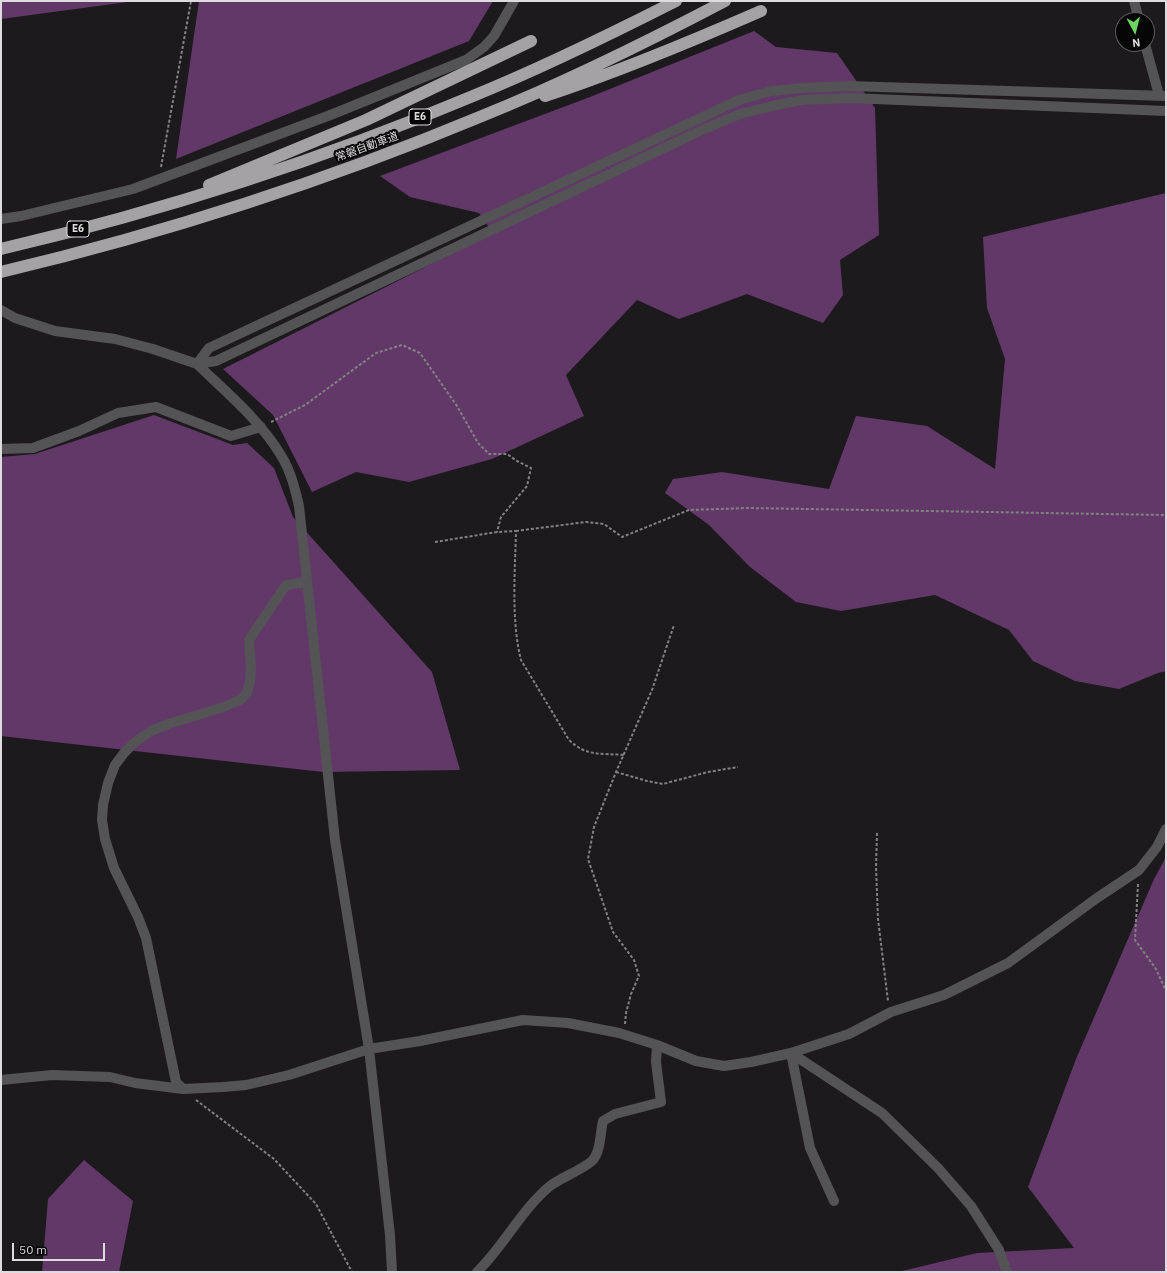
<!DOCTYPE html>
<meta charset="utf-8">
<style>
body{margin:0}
#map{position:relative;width:1167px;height:1273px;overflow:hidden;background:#1d1a1d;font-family:"IBM Plex Sans",sans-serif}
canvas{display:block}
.frame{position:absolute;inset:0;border:2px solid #dddbdd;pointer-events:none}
.north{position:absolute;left:1115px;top:12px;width:40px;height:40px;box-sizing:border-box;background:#070607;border:1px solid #5d5b5d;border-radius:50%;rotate:173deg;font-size:11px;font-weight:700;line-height:16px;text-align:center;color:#dddbdd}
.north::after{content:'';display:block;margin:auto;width:14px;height:18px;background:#6dd361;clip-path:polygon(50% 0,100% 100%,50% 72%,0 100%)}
.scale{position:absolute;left:12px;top:1243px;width:93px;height:18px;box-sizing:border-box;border:2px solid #dddbdd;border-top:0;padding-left:5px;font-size:12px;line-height:14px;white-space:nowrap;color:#dddbdd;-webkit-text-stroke:3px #070607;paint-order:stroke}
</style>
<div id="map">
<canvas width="1167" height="1273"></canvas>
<div class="frame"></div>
<div class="north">N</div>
<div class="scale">50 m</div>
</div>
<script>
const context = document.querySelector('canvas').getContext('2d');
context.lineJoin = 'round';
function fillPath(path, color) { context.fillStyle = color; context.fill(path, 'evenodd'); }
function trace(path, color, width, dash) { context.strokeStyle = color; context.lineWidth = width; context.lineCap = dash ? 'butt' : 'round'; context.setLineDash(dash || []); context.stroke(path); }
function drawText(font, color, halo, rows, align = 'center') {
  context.font = font + ' "IBM Plex Sans","Noto Sans JP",sans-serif'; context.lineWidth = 4; context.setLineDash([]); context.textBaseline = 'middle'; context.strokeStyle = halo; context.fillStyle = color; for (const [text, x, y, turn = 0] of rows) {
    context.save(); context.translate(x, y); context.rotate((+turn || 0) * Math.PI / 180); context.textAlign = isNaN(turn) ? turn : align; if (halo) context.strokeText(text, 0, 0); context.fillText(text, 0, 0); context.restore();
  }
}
const forest = new Path2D(`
 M 1,1 L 135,1 L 1,19 Z
 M 199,1 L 493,1 L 469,41 L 176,159 Z
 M 754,31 L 776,47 L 837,53 L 875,108 L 879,235 L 840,260 L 843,295 L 823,323 L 747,294 L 679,319 L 637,300 L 566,375 L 584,416 L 492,459 L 409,482 L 356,472 L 312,492 L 273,415 L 223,369 L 493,233 L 479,213 L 410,197 L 380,176 L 590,97 Z
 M 1166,193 L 1166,671 L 1158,673 L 1119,689 L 1075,681 L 1033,661 L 1009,630 L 935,595 L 841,611 L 796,602 L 750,567 L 709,525 L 665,493 L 673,479 L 722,472 L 829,489 L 856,416 L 927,426 L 995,469 L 1005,359 L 987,308 L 983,237 Z
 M 154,415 L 233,445 L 247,443 L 274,468 L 293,517 L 432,672 L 460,770 L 323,772 L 1,736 L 1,457 L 35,454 Z
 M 1166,857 L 1166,1272 L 898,1272 L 977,1253 L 1074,1248 L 1028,1187 L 1076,1059 L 1154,879 Z
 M 84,1160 L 133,1201 L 119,1272 L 42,1272 L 48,1199 Z`);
const path = new Path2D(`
 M 161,167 L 191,1
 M 271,422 L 305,405 L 376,353 L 402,345 L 420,353 L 457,406 L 478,443 L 489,454 L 507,454 L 517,461 L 531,468 L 527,486 L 501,517 L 497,532
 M 516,531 L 586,522 L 604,524 L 622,537 L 689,510 L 747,508 L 1166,515
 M 435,542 L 497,532 L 516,531 C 515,571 511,621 521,660 L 569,740 C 587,757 601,753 624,755
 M 616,772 L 647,781 L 663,784 L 708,772 L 738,767
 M 877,833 L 876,867 L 878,919 L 888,1001
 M 1138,884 L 1135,940 L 1156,969 L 1166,991
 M 625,1024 L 626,1013 L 631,994 L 639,976 L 634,960 L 613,932 L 588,859 L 594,827 L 616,772 L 652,690 L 674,625
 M 196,1100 L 274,1159 L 316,1204 L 352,1272`);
const minor = new Path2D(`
 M 1134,1 L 1139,20
 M 1145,44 L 1159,95
 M 1,219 L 21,216 L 133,189 L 333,114 L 466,60 L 484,47 L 494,36 L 514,1
 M 1,310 L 15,318 L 55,331 L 115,339 L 153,349 L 197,364 L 216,361 L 702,130 L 740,114 L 776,105 L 802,100 L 850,98 L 1166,111
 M 197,364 L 209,348 L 739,100 L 771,91 L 802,88 L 849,86 L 1166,96
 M 197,364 C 227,393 261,421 282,457 C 291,472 295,489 299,506 L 335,840 L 369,1049 L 390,1235 L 392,1272
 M 1,449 L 33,448 L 79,431 L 118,413 L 156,407 L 231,436 L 261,427
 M 791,1053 L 882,1113 L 938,1168 L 971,1206 L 999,1250 L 1007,1272
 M 791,1053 L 810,1148 L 834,1201
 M 1,1080 L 52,1075 L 110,1077 L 135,1083 L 183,1089 L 223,1087 L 246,1085 L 289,1075 L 369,1049 L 420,1041 L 523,1020 L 568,1023 L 619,1033 L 657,1045 L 696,1061 L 724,1066 L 751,1062 L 791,1053 L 849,1034 L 891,1012 L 944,995 L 1008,963 L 1097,898 L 1139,870 L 1157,847 L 1166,829
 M 183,1089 L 176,1082 L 146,938 L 138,917 L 114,868 L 105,839 L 102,820 L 103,805 L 108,783 L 115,765 L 124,753 L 134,743 L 151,731 L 171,723 L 221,708 L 240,700 L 247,693 L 250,682 L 251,667 L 249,640 L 286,585 L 306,582
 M 477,1272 C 504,1246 521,1210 550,1186 C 562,1177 580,1171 592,1161 C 601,1152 600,1133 603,1121 L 615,1114 L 661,1102 L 656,1062 L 657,1045`);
const highway = new Path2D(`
 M 545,96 C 618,72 690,42 761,11
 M 209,185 L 366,120 L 531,41
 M 1,249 C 162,211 321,160 473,96 C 542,68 609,35 676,1
 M 1,272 C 165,233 326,181 482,116 C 564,83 647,42 725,1`);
const shields = [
 [420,117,22],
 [78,229,22]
];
const shieldNames = [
 ["E6",420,117],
 ["E6",78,229]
];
const streetNames = [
 ["常磐自動車道",367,147,-20]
];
fillPath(forest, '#623869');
trace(path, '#848184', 2, [3, 2]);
trace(minor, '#545355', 10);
trace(highway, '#a5a2a6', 12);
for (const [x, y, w] of shields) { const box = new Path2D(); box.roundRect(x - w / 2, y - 8, w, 16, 3); context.fillStyle = '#070607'; context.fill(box); trace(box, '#dddbdd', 1); }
drawText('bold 10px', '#dddbdd', null, shieldNames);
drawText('11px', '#dddbdd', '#070607', streetNames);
</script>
